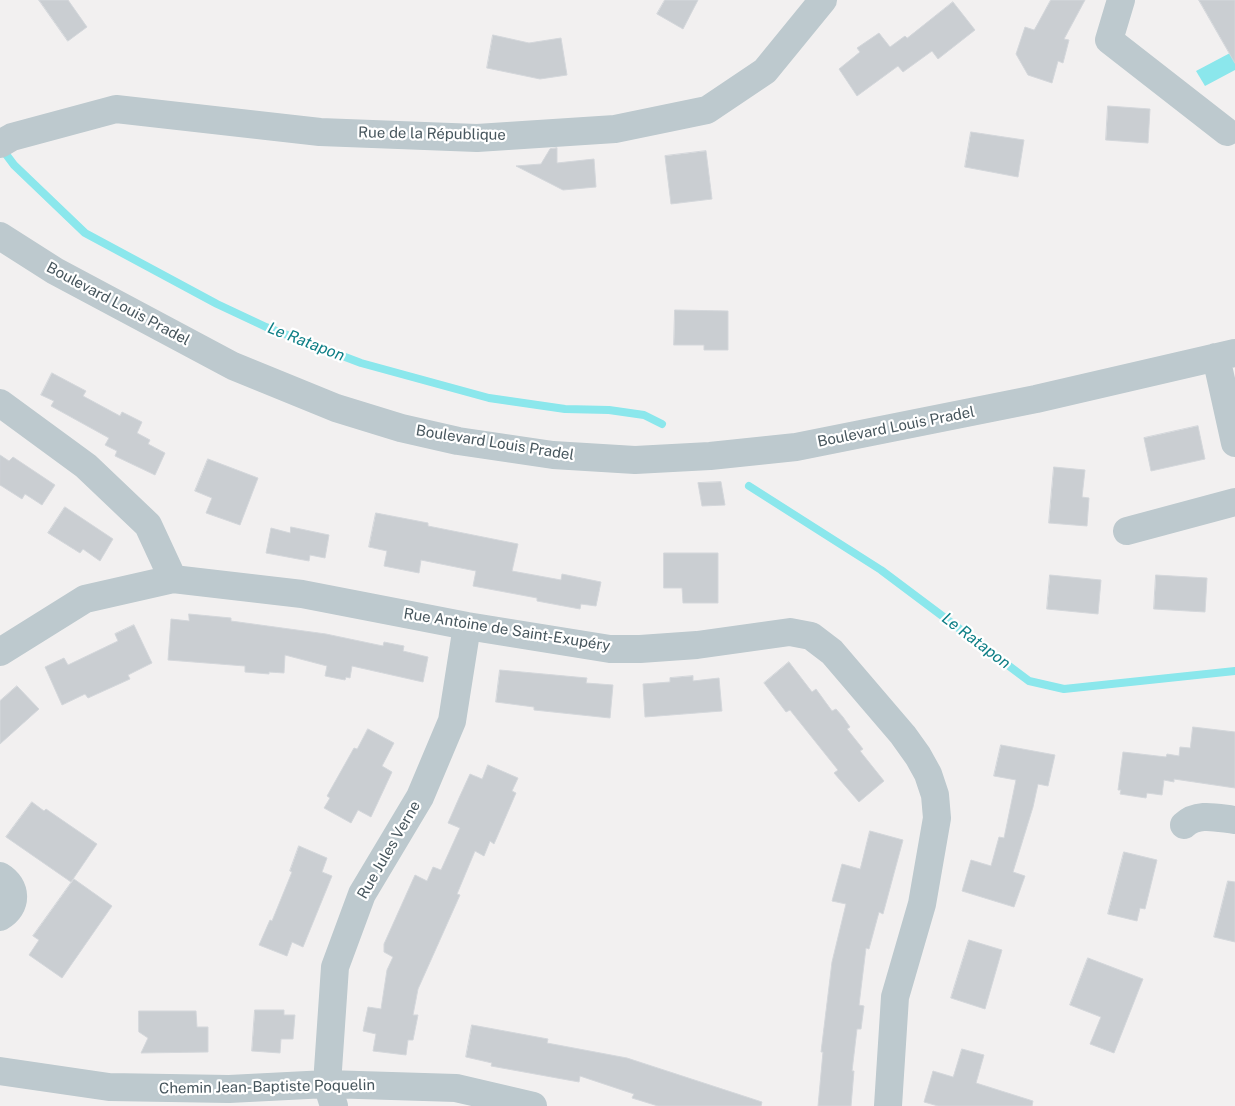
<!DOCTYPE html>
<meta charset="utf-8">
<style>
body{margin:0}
canvas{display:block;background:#f2f0f0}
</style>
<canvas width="1235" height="1106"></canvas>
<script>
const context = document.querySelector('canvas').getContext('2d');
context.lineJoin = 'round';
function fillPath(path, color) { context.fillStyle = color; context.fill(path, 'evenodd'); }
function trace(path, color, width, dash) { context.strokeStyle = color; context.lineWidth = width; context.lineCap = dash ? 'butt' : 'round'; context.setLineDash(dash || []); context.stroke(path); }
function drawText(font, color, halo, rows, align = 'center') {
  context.font = font + ' "Public Sans",sans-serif'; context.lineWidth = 4.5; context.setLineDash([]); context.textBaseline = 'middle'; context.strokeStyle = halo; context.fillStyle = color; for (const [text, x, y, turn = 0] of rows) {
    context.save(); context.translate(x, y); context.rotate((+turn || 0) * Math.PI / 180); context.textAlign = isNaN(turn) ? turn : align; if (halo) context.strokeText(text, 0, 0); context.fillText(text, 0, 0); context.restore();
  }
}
const water = new Path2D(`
 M 1230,53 L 1235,62 L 1235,70 L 1205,86 L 1196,71 Z`);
const stream = new Path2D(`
 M 2,149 L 14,165 L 85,233 L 217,304 L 266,327 L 361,363 L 489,398 L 565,409 L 609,410 L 644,415 L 662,424
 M 749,486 L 881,570 L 1029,681 L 1064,689 L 1235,671`);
const building = new Path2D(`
 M 39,0 L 68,0 L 87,27 L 68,41 Z
 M 665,0 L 698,0 L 683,29 L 657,14 Z
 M 1051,0 L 1085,0 L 1064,39 L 1069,40 L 1063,63 L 1058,61 L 1052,83 L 1028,75 L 1016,54 L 1025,27 L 1034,30 Z
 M 1199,0 L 1235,0 L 1235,63 Z
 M 953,2 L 975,30 L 938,59 L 932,51 L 903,72 L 898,66 L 857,96 L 839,69 L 860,52 L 857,48 L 879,33 L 890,47 L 905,36 L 907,38 Z
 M 493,35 L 529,43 L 561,38 L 567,75 L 540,79 L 487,68 Z
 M 1108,106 L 1150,109 L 1148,143 L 1106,140 Z
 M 971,132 L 1024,140 L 1018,177 L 965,167 Z
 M 557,148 L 557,163 L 594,159 L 596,187 L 563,190 L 516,166 L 541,164 L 550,149 Z
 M 706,151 L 712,199 L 671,204 L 665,156 Z
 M 675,310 L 728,311 L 728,350 L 704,350 L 704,345 L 674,345 Z
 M 52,373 L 86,391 L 83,396 L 120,416 L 122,412 L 142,422 L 137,433 L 150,440 L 148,444 L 165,453 L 155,475 L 115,456 L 117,451 L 105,445 L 109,438 L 51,406 L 54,401 L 41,395 Z
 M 1198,426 L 1205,459 L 1151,471 L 1144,438 Z
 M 0,455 L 9,461 L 13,457 L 55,485 L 42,505 L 25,494 L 22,499 L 0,485 Z
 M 208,459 L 258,478 L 240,525 L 206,513 L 212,498 L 195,491 Z
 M 1054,467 L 1085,470 L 1082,497 L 1089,498 L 1087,526 L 1049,523 Z
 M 721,482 L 725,505 L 702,506 L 698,483 Z
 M 65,507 L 113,539 L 100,561 L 83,549 L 80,553 L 48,533 Z
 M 376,513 L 428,523 L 428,526 L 518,544 L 512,571 L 561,580 L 562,574 L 601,582 L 596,606 L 581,604 L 580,609 L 537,601 L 537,598 L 473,586 L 476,571 L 421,560 L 419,573 L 384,566 L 387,551 L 369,547 Z
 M 291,527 L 329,535 L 325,558 L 310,555 L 309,561 L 266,553 L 271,528 L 290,533 Z
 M 664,553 L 718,553 L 718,603 L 683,603 L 682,588 L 664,588 Z
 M 1050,575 L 1101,580 L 1098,614 L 1047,609 Z
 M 1156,575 L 1207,578 L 1205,612 L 1154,609 Z
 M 189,614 L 231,618 L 231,621 L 326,634 L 383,646 L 384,642 L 404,646 L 403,651 L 428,657 L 423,682 L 352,666 L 350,678 L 346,677 L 345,680 L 325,676 L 327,666 L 285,655 L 284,673 L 269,672 L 269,674 L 245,672 L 245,666 L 168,660 L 171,619 L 189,621 Z
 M 134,625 L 152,663 L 128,675 L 130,679 L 88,698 L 85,694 L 62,705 L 45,667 L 64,658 L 68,665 L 118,641 L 115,634 Z
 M 789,662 L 812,692 L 816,689 L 832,711 L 836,709 L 843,717 L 850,727 L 847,729 L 863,749 L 860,751 L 884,781 L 859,802 L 834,773 L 838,770 L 790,710 L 786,712 L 764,683 Z
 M 500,670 L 587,678 L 586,683 L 613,685 L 610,718 L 534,710 L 534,707 L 496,702 Z
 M 693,676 L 693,681 L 719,678 L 722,711 L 645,717 L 643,684 L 670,682 L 670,678 Z
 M 17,686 L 39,709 L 0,744 L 0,701 Z
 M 1193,727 L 1235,732 L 1235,788 L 1174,779 L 1174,782 L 1164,780 L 1162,795 L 1147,793 L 1146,798 L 1120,794 L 1121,790 L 1118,790 L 1123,752 L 1166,757 L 1167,754 L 1179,756 L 1180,747 L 1190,748 Z
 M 368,729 L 394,743 L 382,766 L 392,772 L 371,817 L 358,810 L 351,823 L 324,808 L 330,798 L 327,796 L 354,748 L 357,749 Z
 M 1001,745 L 1055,755 L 1048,786 L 1038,784 L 1033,807 L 1013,872 L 1025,876 L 1014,907 L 962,891 L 971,860 L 991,866 L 999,837 L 1004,838 L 1016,780 L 994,776 Z
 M 488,765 L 518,778 L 512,791 L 516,793 L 494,844 L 490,841 L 484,856 L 475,851 L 457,894 L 460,895 L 418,989 L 413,1015 L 418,1015 L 413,1040 L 408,1040 L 406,1055 L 373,1051 L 376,1034 L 363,1031 L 368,1007 L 381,1009 L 387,970 L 393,957 L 384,952 L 384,944 L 415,875 L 427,881 L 433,867 L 441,870 L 460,828 L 448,823 L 459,798 L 470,774 L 482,779 Z
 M 32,802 L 44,811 L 46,809 L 97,844 L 71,882 L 6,837 Z
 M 870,831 L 903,840 L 883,914 L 879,912 L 869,949 L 866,948 L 859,1005 L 864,1006 L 861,1029 L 857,1029 L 852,1071 L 854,1071 L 851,1106 L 818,1106 L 823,1052 L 821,1052 L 832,962 L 846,904 L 832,901 L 842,864 L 860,869 Z
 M 299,846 L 327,858 L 322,872 L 332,876 L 303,947 L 292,942 L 287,956 L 259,945 L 270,920 L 272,921 L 292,872 L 290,871 Z
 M 1124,852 L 1157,860 L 1145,909 L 1140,908 L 1137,921 L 1108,914 Z
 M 74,879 L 112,906 L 62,978 L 29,955 L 39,940 L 33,936 Z
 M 1228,881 L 1235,882 L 1235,942 L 1214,937 Z
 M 969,940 L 1002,950 L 985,1009 L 951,998 Z
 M 1088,958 L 1143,979 L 1114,1053 L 1090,1044 L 1101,1017 L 1070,1005 Z
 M 255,1010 L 284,1010 L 284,1015 L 295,1015 L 293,1039 L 281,1039 L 280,1053 L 252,1051 Z
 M 139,1011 L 196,1011 L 197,1027 L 208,1027 L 208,1052 L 141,1053 L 148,1038 L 139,1032 Z
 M 472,1025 L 548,1039 L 547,1043 L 627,1058 L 762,1102 L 761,1106 L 658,1106 L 632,1098 L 634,1094 L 580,1076 L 579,1082 L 491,1066 L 492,1063 L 466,1057 Z
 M 962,1049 L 984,1055 L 976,1083 L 1033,1101 L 1032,1106 L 938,1106 L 924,1102 L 933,1071 L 953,1077 Z`);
const street = new Path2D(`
 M 1121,0 L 1109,40 L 1227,132
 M 0,144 L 12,137 L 116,109 L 320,132 L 477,138 L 615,129 L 707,110 L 765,71 L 823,0
 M 0,236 L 55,271 L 233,366 L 336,408 L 401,428 L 458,441 L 553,455 L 635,460 L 710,456 L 796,447 L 1036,399 L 1235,353
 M 1216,357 L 1235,443
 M 0,403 L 86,466 L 148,525 L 173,579
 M 1127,531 L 1235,502
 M 0,652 L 85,599 L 173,579 L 302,594 L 467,626 L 610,649 L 640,649 L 697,645 L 790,632 L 811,636 L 832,652 L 903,735 L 918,756 L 928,774 L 935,795 L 937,818 L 922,904 L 895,997 L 888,1106
 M 1184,825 C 1198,812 1217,818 1235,820
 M 0,876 C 17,886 18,907 0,917
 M 0,1071 L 109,1087 L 229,1089 L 327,1084 L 456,1088 L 533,1106
 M 334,1106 L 327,1084 L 335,967 L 362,894 L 420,797 L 452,721 L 467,626`);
const streetNames = [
 ["Rue de la République",432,134,1],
 ["Boulevard Louis Pradel",118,304,28],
 ["Boulevard Louis Pradel",896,427,-11],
 ["Boulevard Louis Pradel",495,443,9],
 ["Rue Antoine de Saint-Exupéry",507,630,9],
 ["Rue Jules Verne",389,850,-60],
 ["Chemin Jean-Baptiste Poquelin",267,1087,-1]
];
const waterNames = [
 ["Le Ratapon",306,342,21],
 ["Le Ratapon",976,641,37]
];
fillPath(water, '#8be7ec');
trace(stream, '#8be7ec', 8);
fillPath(building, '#caced2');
trace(building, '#d4d7db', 1);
trace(street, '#bdc9ce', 28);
drawText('15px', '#47565d', '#fff', streetNames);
drawText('italic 16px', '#0d7e85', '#fff', waterNames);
</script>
